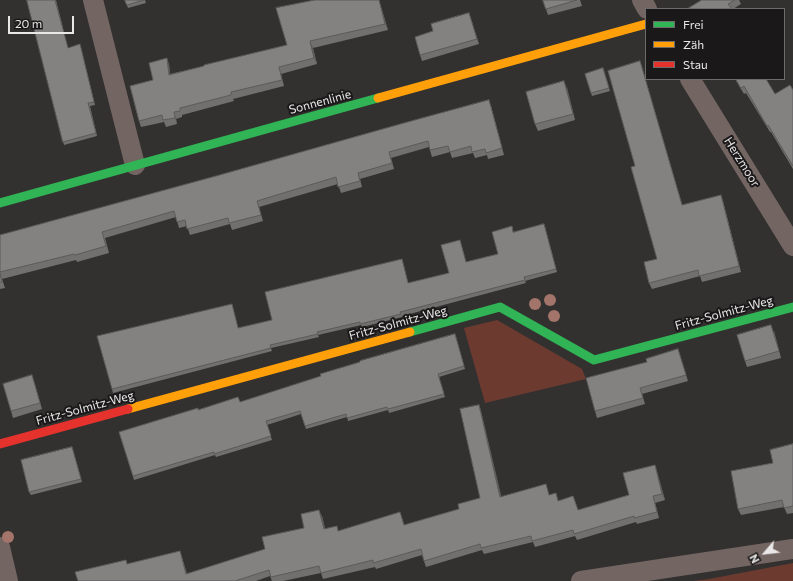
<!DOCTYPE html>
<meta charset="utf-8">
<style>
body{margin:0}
#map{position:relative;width:793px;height:581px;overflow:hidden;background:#323130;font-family:Commissioner,sans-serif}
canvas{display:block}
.legend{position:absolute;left:645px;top:8px;width:140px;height:72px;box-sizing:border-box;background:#1a1818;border:1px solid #6d6b6b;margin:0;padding:5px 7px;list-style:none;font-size:12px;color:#e9e7e7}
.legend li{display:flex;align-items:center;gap:8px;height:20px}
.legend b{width:20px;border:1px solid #6d6b6b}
.north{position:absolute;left:745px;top:533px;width:40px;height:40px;-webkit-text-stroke:3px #1a1818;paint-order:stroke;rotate:242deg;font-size:11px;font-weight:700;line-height:16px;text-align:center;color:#e9e7e7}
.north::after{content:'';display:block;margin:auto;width:14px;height:18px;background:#e9e7e7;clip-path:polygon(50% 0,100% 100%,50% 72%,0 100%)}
.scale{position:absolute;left:8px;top:16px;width:66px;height:18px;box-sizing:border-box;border:2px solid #e9e7e7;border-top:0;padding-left:5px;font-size:12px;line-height:14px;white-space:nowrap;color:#e9e7e7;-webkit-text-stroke:3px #1a1818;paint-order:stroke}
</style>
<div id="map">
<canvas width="793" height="581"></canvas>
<ul class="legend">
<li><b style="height:5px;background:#30b455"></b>Frei</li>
<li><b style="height:5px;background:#ff9f0a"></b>Zäh</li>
<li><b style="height:5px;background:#e5322d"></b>Stau</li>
</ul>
<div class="north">N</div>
<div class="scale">20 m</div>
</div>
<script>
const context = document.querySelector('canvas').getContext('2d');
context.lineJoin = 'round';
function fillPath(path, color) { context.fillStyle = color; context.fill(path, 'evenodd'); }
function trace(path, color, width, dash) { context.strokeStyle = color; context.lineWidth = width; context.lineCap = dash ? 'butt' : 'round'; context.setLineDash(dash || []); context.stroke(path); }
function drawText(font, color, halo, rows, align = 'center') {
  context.font = font + ' Commissioner,sans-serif'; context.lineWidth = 4; context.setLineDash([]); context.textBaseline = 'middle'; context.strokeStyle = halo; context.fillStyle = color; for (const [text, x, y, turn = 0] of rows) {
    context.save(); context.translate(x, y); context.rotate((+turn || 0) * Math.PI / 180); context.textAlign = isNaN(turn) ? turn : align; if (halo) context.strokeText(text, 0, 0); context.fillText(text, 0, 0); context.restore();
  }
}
const green = new Path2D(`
 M 497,320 L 582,369 L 586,379 L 485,403 L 464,328 Z
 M 793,563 L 793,581 L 693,581 L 709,579 Z`);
const street = new Path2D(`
 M 93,0 L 135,165
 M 642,0 L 647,9
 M 690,79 L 793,246
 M 0,547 L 8,581
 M 581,581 L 793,549`);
const fast = new Path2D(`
 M 0,203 L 378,98
 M 410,332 L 500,307 L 594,360 L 793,307`);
const slow = new Path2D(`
 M 378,98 L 646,24
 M 128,409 L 410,332`);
const jam = new Path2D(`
 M 0,444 L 128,409`);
const trees = [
 [550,300],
 [535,304],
 [554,316],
 [8,537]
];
const wall = new Path2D(`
 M 27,0 L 56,0 L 68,48 L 81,48 L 95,105 L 90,106 L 97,136 L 64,145 Z
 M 125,0 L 145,0 L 146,3 L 128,8 Z
 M 315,0 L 379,0 L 388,30 L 313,48 L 317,64 L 281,74 L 284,86 L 233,99 L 234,101 L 182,115 L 182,117 L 176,119 L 177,124 L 166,127 L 164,122 L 141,127 L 139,121 L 153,80 L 169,64 L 170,74 L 204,66 L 287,45 Z
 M 543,0 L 580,0 L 582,6 L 548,15 Z
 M 702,0 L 739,0 L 741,4 L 733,9 L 690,9 Z
 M 469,13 L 479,44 L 422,61 L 420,55 L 433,31 Z
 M 640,61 L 682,205 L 723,201 L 741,272 L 702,282 L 700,276 L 652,289 L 649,283 L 657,259 L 635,166 Z
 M 603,68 L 610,91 L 592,96 L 585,74 Z
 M 735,79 L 766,79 L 775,94 L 793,90 L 793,169 L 771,132 L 770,132 L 746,93 L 744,94 Z
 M 567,88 L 575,120 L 538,131 L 535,124 Z
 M 491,106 L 504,155 L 488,159 L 487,155 L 475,158 L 473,153 L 452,158 L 450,152 L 432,157 L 429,147 L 391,158 L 394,169 L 360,179 L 362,187 L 341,193 L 338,184 L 259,207 L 263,221 L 232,230 L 230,224 L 190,235 L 187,226 L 179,228 L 176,217 L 105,238 L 109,253 L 77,262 L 76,260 L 2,279 L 5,288 L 0,289 L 0,235 Z
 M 545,227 L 557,272 L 525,281 L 526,283 L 402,316 L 402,317 L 362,327 L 361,325 L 318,335 L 319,337 L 271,348 L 272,351 L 113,393 L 112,389 L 233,308 L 238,328 L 272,320 L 403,262 L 408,283 L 449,273 L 466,262 L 498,254 L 514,232 Z
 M 774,331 L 781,358 L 747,367 L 745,361 Z
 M 456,337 L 465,369 L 439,377 L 445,397 L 389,413 L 388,410 L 348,421 L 347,417 L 306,429 L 301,414 L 267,425 L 272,440 L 216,457 L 215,455 L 134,480 L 119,432 L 198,410 L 240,402 Z
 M 678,349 L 688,381 L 642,394 L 645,404 L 597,418 L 595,411 L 647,362 Z
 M 34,381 L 42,409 L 13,418 L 11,411 Z
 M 479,405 L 481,411 L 501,497 L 546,484 L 549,495 L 559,501 L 573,496 L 578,510 L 629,495 L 655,465 L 665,500 L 655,503 L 659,518 L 637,524 L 636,522 L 577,540 L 575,536 L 535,547 L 533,542 L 484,554 L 482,550 L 426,567 L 422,555 L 376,569 L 375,567 L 323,579 L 321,573 L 283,581 L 272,581 L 270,576 L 256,581 L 78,581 L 126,560 L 127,564 L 180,551 L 187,574 L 265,549 L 304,528 L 322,516 L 325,529 L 338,531 L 404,525 L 459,509 L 480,498 Z
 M 793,444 L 793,513 L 787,514 L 784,507 L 741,515 L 738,509 L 773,463 Z
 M 72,447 L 82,482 L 31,495 L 29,492 Z`);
const shadedWall = new Path2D(`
 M 379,0 L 388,30 L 385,24 Z
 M 310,41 L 313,48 L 317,64 L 314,58 Z
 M 167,58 L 169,64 L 171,81 L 169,75 Z
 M 640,61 L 642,67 L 684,211 L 682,205 Z
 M 279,67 L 281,74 L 284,86 L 282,80 Z
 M 564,81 L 567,88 L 575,120 L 573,114 Z
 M 489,100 L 491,106 L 504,155 L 502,148 Z
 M 174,112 L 176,119 L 177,124 L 175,118 Z
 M 721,195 L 723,201 L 741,272 L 739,266 Z
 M 479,405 L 481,411 L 503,503 L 500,497 Z
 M 655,465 L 657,471 L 665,500 L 662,494 Z
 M 653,496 L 655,503 L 659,518 L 657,512 Z
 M 319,510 L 322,516 L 327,536 L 324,529 Z
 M 180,551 L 182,557 L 189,581 L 186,574 Z`);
const building = new Path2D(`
 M 27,0 L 55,0 L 68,48 L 80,44 L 94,102 L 88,103 L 96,133 L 63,142 Z
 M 125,0 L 144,0 L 127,5 Z
 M 315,0 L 379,0 L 385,24 L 310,41 L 314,58 L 279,67 L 282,80 L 231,92 L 231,95 L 180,108 L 180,111 L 174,112 L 175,118 L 163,120 L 162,115 L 139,121 L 130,86 L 153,80 L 149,63 L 167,58 L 169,75 L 204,66 L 204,65 L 287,45 L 276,8 Z
 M 543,0 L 577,0 L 546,9 Z
 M 702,0 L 735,0 L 728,4 L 732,9 L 690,9 L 689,8 Z
 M 469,13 L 477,39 L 420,55 L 415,37 L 433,31 L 431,24 Z
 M 640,61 L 682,205 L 721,195 L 739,266 L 699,276 L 698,270 L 649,283 L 644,262 L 657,259 L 631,167 L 635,166 L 608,71 Z
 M 603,68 L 609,88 L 591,93 L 585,74 Z
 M 736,79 L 766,79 L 775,94 L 790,85 L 793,90 L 793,166 L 768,125 L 767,126 L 744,86 L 741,88 Z
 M 564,81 L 573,114 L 535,124 L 526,92 Z
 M 489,100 L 502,148 L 486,153 L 485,149 L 472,152 L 471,146 L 450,152 L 448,146 L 430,150 L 428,141 L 389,152 L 392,163 L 358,173 L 360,181 L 338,187 L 336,177 L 257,201 L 261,215 L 229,223 L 228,218 L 187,229 L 185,220 L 177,222 L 174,211 L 102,232 L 106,246 L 75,255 L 74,254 L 0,272 L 0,235 L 216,176 L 404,123 Z
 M 544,224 L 556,269 L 524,277 L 525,280 L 400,312 L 401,314 L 360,324 L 360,322 L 317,332 L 318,334 L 270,345 L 271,348 L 112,389 L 97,336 L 232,304 L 238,328 L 272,320 L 265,292 L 402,259 L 408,283 L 449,273 L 441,245 L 460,240 L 466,262 L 498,254 L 492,232 L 512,226 L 513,232 Z
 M 0,273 L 2,282 L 0,282 Z
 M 771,325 L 779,351 L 745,361 L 737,335 Z
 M 455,334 L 464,366 L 438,374 L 444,394 L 388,409 L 387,407 L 347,418 L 346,414 L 305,426 L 300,411 L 266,421 L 271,436 L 214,454 L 214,452 L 133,476 L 119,432 L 198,408 L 198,410 L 238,397 L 240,402 L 321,376 L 320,374 L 360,362 L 360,361 Z
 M 678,349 L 686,375 L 640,388 L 643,398 L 595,411 L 586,378 L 647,362 L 646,359 Z
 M 32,375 L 40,403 L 11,411 L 3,384 Z
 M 479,405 L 500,497 L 546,484 L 549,495 L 556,493 L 558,501 L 573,496 L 578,510 L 629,495 L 623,473 L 655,465 L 662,494 L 653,496 L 657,512 L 634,518 L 634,516 L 574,534 L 573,530 L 532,541 L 531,536 L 481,548 L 480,544 L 424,561 L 421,549 L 373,563 L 373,560 L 321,573 L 319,566 L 271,577 L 269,570 L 235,581 L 78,581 L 75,572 L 126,560 L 127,564 L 180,551 L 186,574 L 265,549 L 262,537 L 304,528 L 301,514 L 319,510 L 324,529 L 337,526 L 338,531 L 400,512 L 404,525 L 459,509 L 458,504 L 480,498 L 460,409 Z
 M 793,444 L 793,506 L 784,508 L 782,500 L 738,509 L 731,471 L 773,463 L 770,450 Z
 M 72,447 L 81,479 L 29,492 L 21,460 Z`);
const streetNames = [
 ["Sonnenlinie",320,102,-15],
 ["Herzmoor",742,162,58],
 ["Fritz-Solmitz-Weg",724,313,-15],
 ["Fritz-Solmitz-Weg",398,323,-15],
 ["Fritz-Solmitz-Weg",85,408,-15]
];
fillPath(green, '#6d3a30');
trace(street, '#736562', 20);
trace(fast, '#30b455', 9);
trace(slow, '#ff9f0a', 9);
trace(jam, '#e5322d', 9);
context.fillStyle = '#a2746a';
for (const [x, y] of trees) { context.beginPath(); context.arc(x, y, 6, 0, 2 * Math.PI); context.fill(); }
fillPath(wall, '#71706f');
fillPath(shadedWall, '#5c5b5a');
fillPath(building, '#838281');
trace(building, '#5c5b5a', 1);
drawText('12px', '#e9e7e7', '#1a1818', streetNames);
</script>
